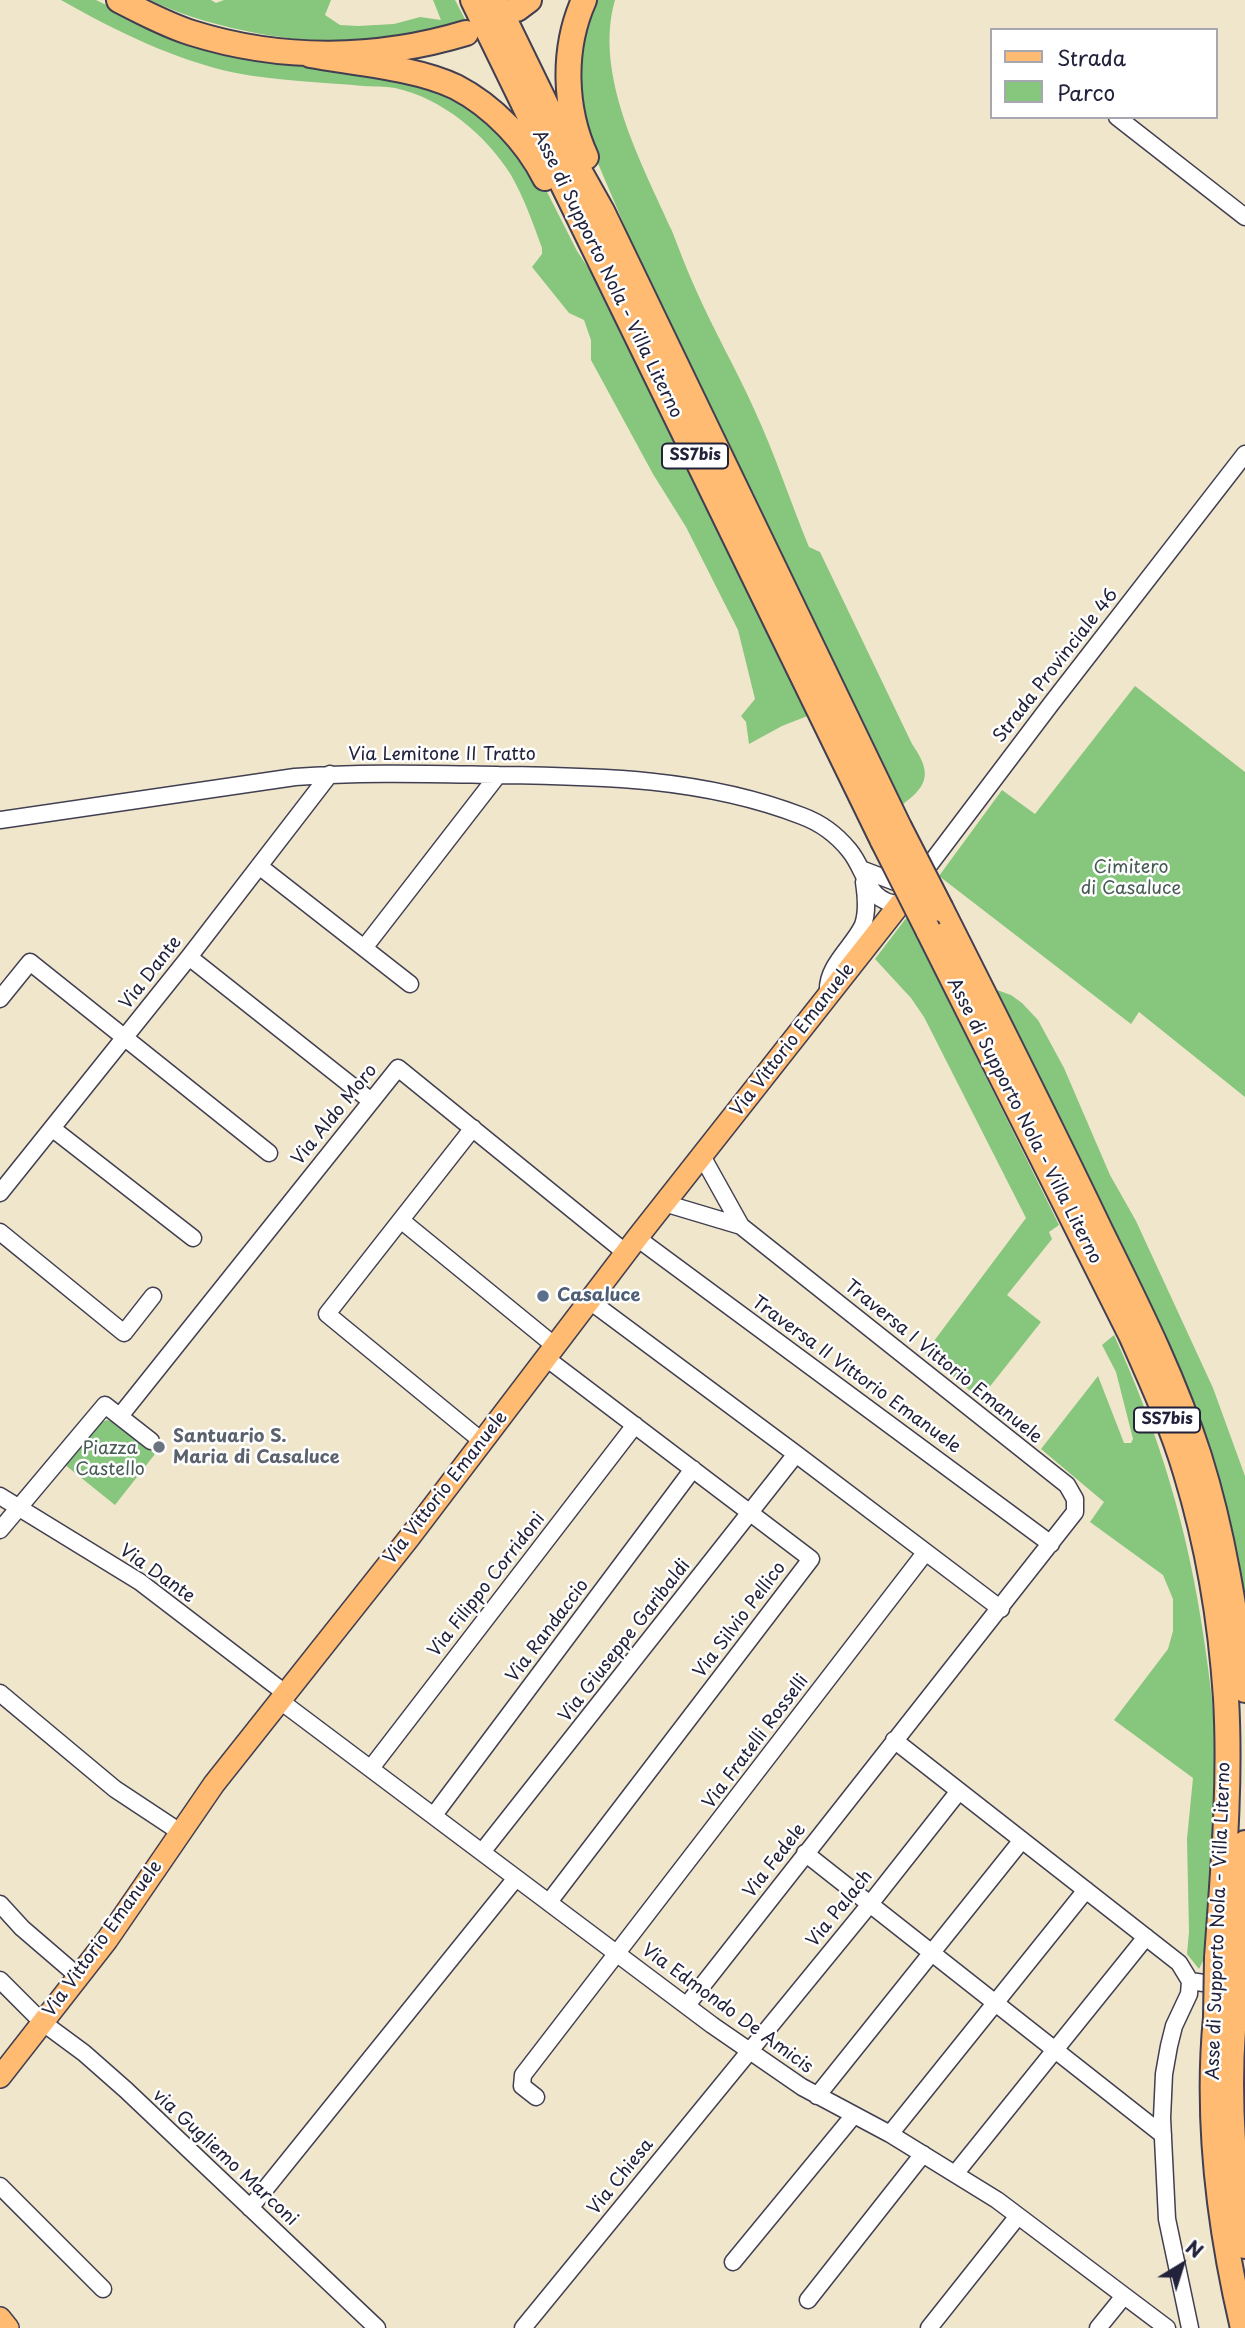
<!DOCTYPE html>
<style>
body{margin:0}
#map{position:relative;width:1245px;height:2328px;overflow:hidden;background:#f0e6cc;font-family:"Playpen Sans",sans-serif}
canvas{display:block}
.legend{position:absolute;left:990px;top:28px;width:228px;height:91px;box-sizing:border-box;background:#fff;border:2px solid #a7a7b1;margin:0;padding:9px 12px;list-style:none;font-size:21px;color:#22223b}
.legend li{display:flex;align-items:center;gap:14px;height:35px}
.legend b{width:35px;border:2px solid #a7a7b1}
.north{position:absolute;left:1147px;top:2230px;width:70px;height:70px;-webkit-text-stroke:5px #fff;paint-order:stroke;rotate:38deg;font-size:19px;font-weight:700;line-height:28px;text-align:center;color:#22223b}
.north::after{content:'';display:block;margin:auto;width:24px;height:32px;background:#22223b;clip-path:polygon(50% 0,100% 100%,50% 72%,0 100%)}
</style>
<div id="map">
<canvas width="1245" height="2328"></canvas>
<ul class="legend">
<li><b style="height:9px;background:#febb71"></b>Strada</li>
<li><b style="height:19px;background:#87c67d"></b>Parco</li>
</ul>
<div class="north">N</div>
</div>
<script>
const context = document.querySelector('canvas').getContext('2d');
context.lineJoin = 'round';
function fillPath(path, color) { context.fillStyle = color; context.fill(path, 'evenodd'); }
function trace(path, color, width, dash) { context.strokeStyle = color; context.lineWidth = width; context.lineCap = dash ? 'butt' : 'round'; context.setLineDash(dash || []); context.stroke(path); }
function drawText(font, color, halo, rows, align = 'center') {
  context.font = font + ' "Playpen Sans",sans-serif'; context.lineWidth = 5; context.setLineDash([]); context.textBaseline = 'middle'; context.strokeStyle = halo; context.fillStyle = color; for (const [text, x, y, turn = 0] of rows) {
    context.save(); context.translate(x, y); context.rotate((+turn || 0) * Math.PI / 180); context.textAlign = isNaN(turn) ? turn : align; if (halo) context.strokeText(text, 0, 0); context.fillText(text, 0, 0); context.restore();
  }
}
const green = new Path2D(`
 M 61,0 L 96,0 L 141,22 L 400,77 L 476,107 L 544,186 L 577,251 L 595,278 L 810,715 L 782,726 L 749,744 L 746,722 L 741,716 L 755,699 L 738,630 L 686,527 L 653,474 L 591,360 L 591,340 L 584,320 L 569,313 L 532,267 L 542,254 L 542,248 C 533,223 524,198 511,175 C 486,135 442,98 395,88 C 384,86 373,87 363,86 C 321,82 277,81 236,73 C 174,60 116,31 61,0 Z
 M 150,0 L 211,0 L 216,3 L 224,0 L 331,0 L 325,15 L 340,25 L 358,26 L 394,24 L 420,17 L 441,20 L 433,0 L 455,0 L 467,23 C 442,28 417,36 393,39 C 320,49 216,32 150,0 Z
 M 591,0 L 615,0 C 593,75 642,164 672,231 C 680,251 687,271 696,290 C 714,331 736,369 754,409 C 775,454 790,501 809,547 L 820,552 L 912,744 C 930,770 931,784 903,804 L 655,298 L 586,135 L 577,98 L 582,23 Z
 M 1135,686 L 1245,772 L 1245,1097 L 1139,1012 L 1131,1024 L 939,876 L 1002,790 L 1035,814 Z
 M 907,917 L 1059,1225 L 1049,1232 L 1052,1239 L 1007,1295 L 1041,1322 L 980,1399 L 925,1353 L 1026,1218 L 924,1017 L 911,998 L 875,959 Z
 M 994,989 L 1011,995 L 1022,1003 L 1038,1020 L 1064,1068 L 1110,1175 L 1136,1221 L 1213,1388 L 1245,1476 L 1245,1608 Z
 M 1114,1335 C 1160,1436 1188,1529 1204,1639 C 1208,1669 1213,1699 1214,1729 C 1216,1806 1210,1881 1205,1957 L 1199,1969 L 1187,1954 L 1189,1932 L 1187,1839 L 1193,1778 L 1114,1720 L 1168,1649 L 1173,1631 L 1173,1599 L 1163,1575 L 1090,1522 L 1104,1502 L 1041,1449 L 1098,1376 L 1124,1443 L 1131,1443 L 1133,1439 L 1116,1372 L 1102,1345 Z
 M 107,1420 L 118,1423 L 155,1454 L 115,1505 L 64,1464 L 100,1423 Z`);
const minor = new Path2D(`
 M 1117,117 L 1245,217
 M 0,820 L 295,777 C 363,772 430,774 497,775 C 600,776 704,778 802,816 C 821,823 836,834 849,850 C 867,871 866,903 900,904
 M 259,866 L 410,984
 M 861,869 L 895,882 L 908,877
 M 918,880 L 1051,704 L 1245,454
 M 364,948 L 498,775
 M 189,957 L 371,1101
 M 828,992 C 826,966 853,947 863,925 C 868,911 866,895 864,882
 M 0,999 L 30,962 L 269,1153
 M 473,1128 L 327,1314 L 483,1442
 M 53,1129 L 193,1238
 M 702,1156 L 741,1226
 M 0,1193 L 189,957 L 330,774
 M 664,1203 L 741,1226 L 1067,1485 L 1075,1499 L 1075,1512 L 687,2005
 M 402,1221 L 555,1346
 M 0,1232 L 124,1333 L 153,1296
 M 637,1238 L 1051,1544
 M 590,1301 L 796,1454 L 1001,1609
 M 546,1358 L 811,1559 L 549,1902
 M 120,1416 L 398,1068 L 626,1253
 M 0,1496 L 140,1582 L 285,1693
 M 0,1530 L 105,1405 L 151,1441
 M 0,1693 L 115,1789 L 180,1832
 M 279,1700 L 712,2025 L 802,2087 L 890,2134 L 997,2200 L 1167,2328
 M 894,1740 L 1179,1963 L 1190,1981 L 1224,1986
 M 371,1768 L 635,1425
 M 434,1815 L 693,1469
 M 482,1852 L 796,1454
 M 805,1853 L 1163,2135
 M 0,1904 L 22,1928 L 79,1977
 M 0,1980 L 42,2022 L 84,2053 L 126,2090 L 377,2328
 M 817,2096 L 1022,1840
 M 536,2097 L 522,2086 L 523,2075 L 925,1553
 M 890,2134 L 1086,1890
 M 955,2174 L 1146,1937
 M 0,2186 L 103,2289
 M 250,2208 L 516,1878
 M 733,2262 L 854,2115
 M 808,2300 L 923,2154
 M 523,2328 L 870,1904 L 959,1791
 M 929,2328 L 1018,2216
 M 1098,2328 L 1124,2296
 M 1190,2328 L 1167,2219 L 1162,2118 L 1164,2074 L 1169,2046 L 1174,2026 L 1189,1994 L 1190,1981`);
const major = new Path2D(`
 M 0,2077 L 107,1940 L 214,1784 L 409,1538 L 637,1238 L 900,904
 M 0,2318 L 8,2328`);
const highway = new Path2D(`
 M 119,0 C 142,12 167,25 192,33 C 281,61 377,60 466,33
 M 473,0 L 883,841
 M 495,0 L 570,154 L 602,211 L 899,827
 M 584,0 C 562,49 564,109 586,157
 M 517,9 L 529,0
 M 310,55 C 354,63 417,68 456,87 C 493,106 527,142 545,178
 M 941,909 C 995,1016 1049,1123 1101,1232 C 1137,1305 1174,1378 1199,1456 C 1223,1532 1235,1610 1245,1690
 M 928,930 L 1131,1335 C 1151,1380 1172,1426 1186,1473 C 1208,1545 1221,1623 1226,1698 C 1231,1785 1223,1872 1217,1958
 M 1237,1960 L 1245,1843
 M 1216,2017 C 1206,2121 1219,2226 1243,2328
 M 1234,2018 C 1227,2094 1233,2171 1245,2246`);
const highwayBridge = new Path2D(`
 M 899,827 L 941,909
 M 883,841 L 928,930
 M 1216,2017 L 1217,1958
 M 1234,2018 L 1237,1960`);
const markers = [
 [543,1296,7,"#5c6f8a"],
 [159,1447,7,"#6b7280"]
];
const shields = [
 [695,456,66],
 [1167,1420,66]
];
const shieldNames = [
 ["SS7bis",695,456],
 ["SS7bis",1167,1420]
];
const streetNames = [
 ["Asse di Supporto Nola - Villa Literno",607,274,64],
 ["Strada Provinciale 46",1056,666,-52],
 ["Via Lemitone II Tratto",442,755],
 ["Via Dante",151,973,-52],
 ["Via Vittorio Emanuele",793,1040,-52],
 ["Via Aldo Moro",335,1115,-51],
 ["Asse di Supporto Nola - Villa Literno",1024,1121,63],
 ["Traversa I Vittorio Emanuele",943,1362,39],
 ["Traversa II Vittorio Emanuele",856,1375,36],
 ["Via Vittorio Emanuele",446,1488,-52],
 ["Via Dante",157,1574,35],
 ["Via Filippo Corridoni",487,1585,-52],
 ["Via Silvio Pellico",740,1620,-53],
 ["Via Randaccio",548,1631,-53],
 ["Via Giuseppe Garibaldi",625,1641,-52],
 ["Via Fratelli Rosselli",756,1742,-53],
 ["Via Fedele",775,1861,-52],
 ["Via Palach",840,1909,-51],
 ["Asse di Supporto Nola - Villa Literno",1219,1921,-88],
 ["Via Vittorio Emanuele",103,1939,-54],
 ["Via Edmondo De Amicis",727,2009,36],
 ["via Gugliemo Marconi",225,2158,43],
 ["Via Chiesa",621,2177,-51]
];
const parkNames = [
 ["Cimitero",1131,868],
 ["di Casaluce",1131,889],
 ["Piazza",110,1449],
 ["Castello",110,1470]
];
const serviceNames = [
 ["Casaluce",557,1296]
];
const worshipNames = [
 ["Santuario S.",173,1437],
 ["Maria di Casaluce",173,1458]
];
fillPath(green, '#87c67d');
trace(minor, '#413f51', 19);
trace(major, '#413f51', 24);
trace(highway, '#413f51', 28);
trace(minor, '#fff', 16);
trace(major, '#febb71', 21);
trace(highway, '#febb71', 24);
trace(highwayBridge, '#413f51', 28, []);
trace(highwayBridge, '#febb71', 24);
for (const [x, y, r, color] of markers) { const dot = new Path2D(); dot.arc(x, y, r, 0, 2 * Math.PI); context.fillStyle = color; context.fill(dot); trace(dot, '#fff', 2.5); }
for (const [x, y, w] of shields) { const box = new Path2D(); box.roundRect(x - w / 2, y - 12.5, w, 25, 5); context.fillStyle = '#fff'; context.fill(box); trace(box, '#22223b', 2); }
drawText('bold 16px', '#22223b', null, shieldNames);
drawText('18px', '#22223b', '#fff', streetNames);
drawText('18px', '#455b52', '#fff', parkNames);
drawText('bold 18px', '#4e5e75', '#fff', serviceNames, 'left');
drawText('bold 18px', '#5b616d', '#fff', worshipNames, 'left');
</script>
